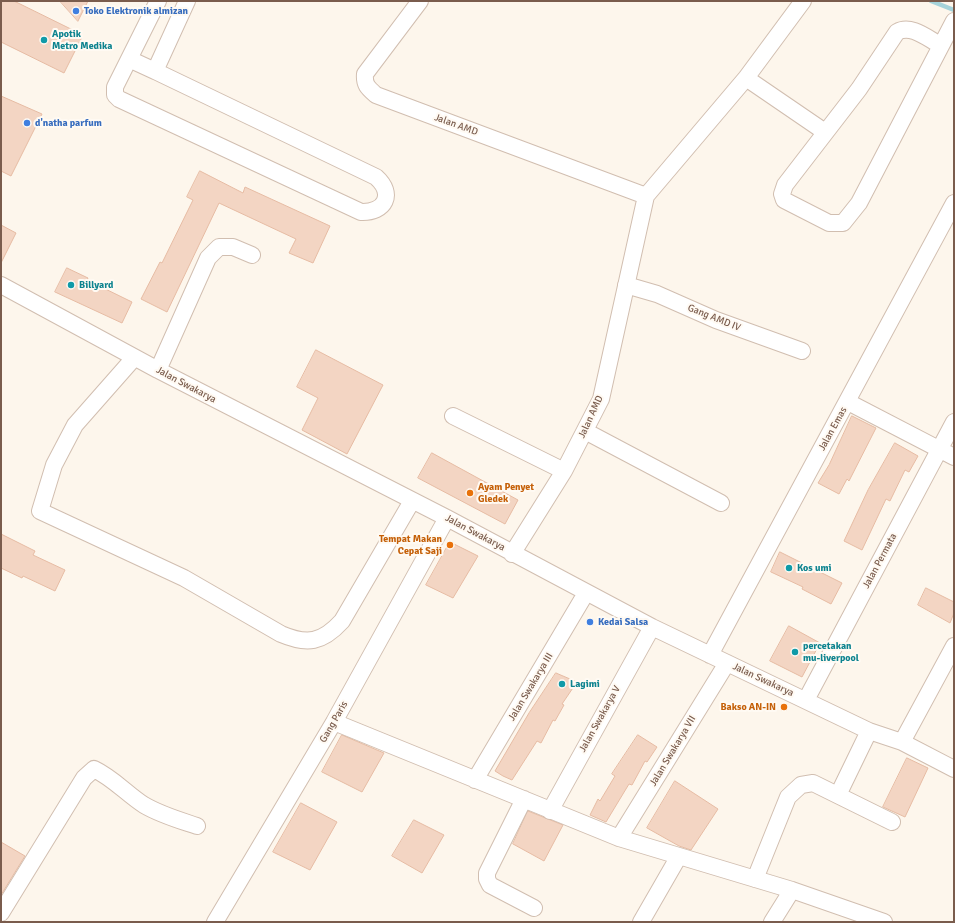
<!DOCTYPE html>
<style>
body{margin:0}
#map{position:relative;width:955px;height:923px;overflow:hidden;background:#fdf6ec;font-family:Signika,sans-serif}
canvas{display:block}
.frame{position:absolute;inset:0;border:2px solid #7a5c4d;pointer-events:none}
</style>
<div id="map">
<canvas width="955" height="923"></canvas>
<div class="frame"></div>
</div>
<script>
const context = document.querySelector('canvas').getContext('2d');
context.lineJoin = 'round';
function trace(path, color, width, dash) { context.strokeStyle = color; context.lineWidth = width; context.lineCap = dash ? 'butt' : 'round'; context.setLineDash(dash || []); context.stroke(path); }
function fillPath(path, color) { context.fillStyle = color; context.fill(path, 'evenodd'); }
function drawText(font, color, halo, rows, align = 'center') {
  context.font = font + ' Signika,sans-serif'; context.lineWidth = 4; context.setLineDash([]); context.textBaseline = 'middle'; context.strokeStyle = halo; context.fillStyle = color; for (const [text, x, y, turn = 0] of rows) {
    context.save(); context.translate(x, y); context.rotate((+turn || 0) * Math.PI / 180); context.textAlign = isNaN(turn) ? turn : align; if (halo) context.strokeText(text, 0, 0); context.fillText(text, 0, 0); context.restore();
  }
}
const stream = new Path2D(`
 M 931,1 L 954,10`);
const building = new Path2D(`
 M 1,1 L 14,1 L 81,34 L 81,39 L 64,73 L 1,42 Z
 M 60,1 L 88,1 L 78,21 Z
 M 1,96 L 42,114 L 11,176 L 1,171 Z
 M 200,171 L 243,193 L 245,187 L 330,226 L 313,263 L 289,253 L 296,239 L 219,203 L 167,312 L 141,299 L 160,262 L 162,263 L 193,200 L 187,197 Z
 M 1,225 L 16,233 L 1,263 Z
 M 67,268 L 88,278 L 87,280 L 132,302 L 122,323 L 55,292 Z
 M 316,350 L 383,385 L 347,454 L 302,430 L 318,398 L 297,387 Z
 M 852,416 L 876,428 L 849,481 L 847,479 L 839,494 L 818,483 L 829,465 Z
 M 895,443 L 918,456 L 909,472 L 905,470 L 890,501 L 886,499 L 862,550 L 844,541 L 868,490 Z
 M 432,453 L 518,500 L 505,524 L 418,478 Z
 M 1,534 L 35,551 L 33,555 L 65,570 L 55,591 L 23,576 L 22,578 L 1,568 Z
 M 450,542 L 478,556 L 453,598 L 426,585 Z
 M 780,552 L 842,583 L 831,604 L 802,589 L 803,587 L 771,572 Z
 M 926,588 L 954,602 L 954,613 L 950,623 L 918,605 Z
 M 789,626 L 820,643 L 802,677 L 770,661 Z
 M 556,673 L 577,682 L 562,704 L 564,705 L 555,721 L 553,720 L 541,743 L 537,741 L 512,780 L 503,776 L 495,771 L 529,713 Z
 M 342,735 L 384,753 L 362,792 L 322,772 Z
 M 638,735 L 657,747 L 647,762 L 645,761 L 632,785 L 629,784 L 606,822 L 590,815 L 598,799 L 600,801 L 615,776 L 612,774 Z
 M 907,758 L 928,768 L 905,817 L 883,807 Z
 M 675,781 L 718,809 L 691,850 L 679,846 L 647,828 Z
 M 301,803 L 337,822 L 310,870 L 273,852 Z
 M 528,811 L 563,825 L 544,861 L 513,844 Z
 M 414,820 L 444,835 L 422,873 L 392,856 Z
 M 1,842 L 25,856 L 1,895 Z`);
const minor = new Path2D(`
 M 158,1 L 115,87 L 115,95 L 119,99 L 361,212 C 385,213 395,194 376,177 L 155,71 L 187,1
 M 420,1 L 365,74 C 364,85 368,88 376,95 L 646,196
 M 940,45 C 927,38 911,24 897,32 L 859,89 L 785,185 L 782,194 L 784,200 L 829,223 L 843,223 L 859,203 L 954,21
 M 129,59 L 155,71
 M 746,78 L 825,132
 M 1,285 L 158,370 L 447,518 L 652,627 L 869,731 L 902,742 L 954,769
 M 626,285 L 657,294 L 716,320 L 802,351
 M 134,358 L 75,425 L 54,465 L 40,511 L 184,578 L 281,634 C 307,645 322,643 342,621 L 412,501
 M 158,370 L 208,258 L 219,247 L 233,247 L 252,255
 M 848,402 L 954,457
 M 453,416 L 564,471
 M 585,431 L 721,503
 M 512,554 L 564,471 L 601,399 L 646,196 L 746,78 L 803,1
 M 710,655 L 954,203
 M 806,700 L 954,422
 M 334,722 L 619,838 L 792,890 L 884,922
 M 902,742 L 954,646
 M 475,780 L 586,593
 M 838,795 L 869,731
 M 524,799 L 487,873 L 487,879 L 490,885 L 534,908
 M 550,811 L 652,627
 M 619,838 L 727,663
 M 755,879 L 788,797 L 801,785 L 813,783 L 892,822
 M 1,913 L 84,778 L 94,769 C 113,778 127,794 144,805 C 161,815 179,820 197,826
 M 215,922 L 334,722 L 447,518
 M 641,922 L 679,856
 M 772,922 L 792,890`);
const markers = [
 [76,11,4,"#3f7fe0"],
 [44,40,4,"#0f9aa8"],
 [27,123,4,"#3f7fe0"],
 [71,285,4,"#0f9aa8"],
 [470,493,4,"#e8710a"],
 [450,545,4,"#e8710a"],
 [789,568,4,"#0f9aa8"],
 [590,622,4,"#3f7fe0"],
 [795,652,4,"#0f9aa8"],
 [562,684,4,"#0f9aa8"],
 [784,707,4,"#e8710a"]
];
const shopNames = [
 ["Toko Elektronik almizan",84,11],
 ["d'natha parfum",35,123],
 ["Kedai Salsa",598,622]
];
const cultureNames = [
 ["Apotik",52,34],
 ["Metro Medika",52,46],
 ["Billyard",79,285],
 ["Kos umi",797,568],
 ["percetakan",803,646],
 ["mu-liverpool",803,658],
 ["Lagimi",570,684]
];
const streetNames = [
 ["Jalan AMD",456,125,20],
 ["Gang AMD IV",714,318,22],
 ["Jalan Swakarya",186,385,28],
 ["Jalan AMD",591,417,-65],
 ["Jalan Emas",833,429,-61],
 ["Jalan Swakarya",475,533,28],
 ["Jalan Permata",880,561,-62],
 ["Jalan Swakarya",763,680,25],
 ["Jalan Swakarya III",531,687,-59],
 ["Jalan Swakarya V",600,719,-61],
 ["Gang Paris",334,722,-60],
 ["Jalan Swakarya VII",673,751,-59]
];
const foodNames = [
 ["Ayam Penyet",478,487,"left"],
 ["Gledek",478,499,"left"],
 ["Tempat Makan",442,539],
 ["Cepat Saji",442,551],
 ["Bakso AN-IN",776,707]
];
trace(stream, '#a5d3da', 4.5);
fillPath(building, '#f3d5c3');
trace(building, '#e6bba3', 1);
trace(minor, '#d1beb0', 18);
trace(minor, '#fff', 16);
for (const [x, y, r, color] of markers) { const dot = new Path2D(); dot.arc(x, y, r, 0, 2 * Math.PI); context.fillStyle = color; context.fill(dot); trace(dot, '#fffaf3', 1.5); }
drawText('bold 10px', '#366cbe', '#fffaf3', shopNames, 'left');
drawText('bold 10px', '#0d838f', '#fffaf3', cultureNames, 'left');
drawText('10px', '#7a5c4d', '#fffaf3', streetNames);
drawText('bold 10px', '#c56008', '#fffaf3', foodNames, 'right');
</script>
